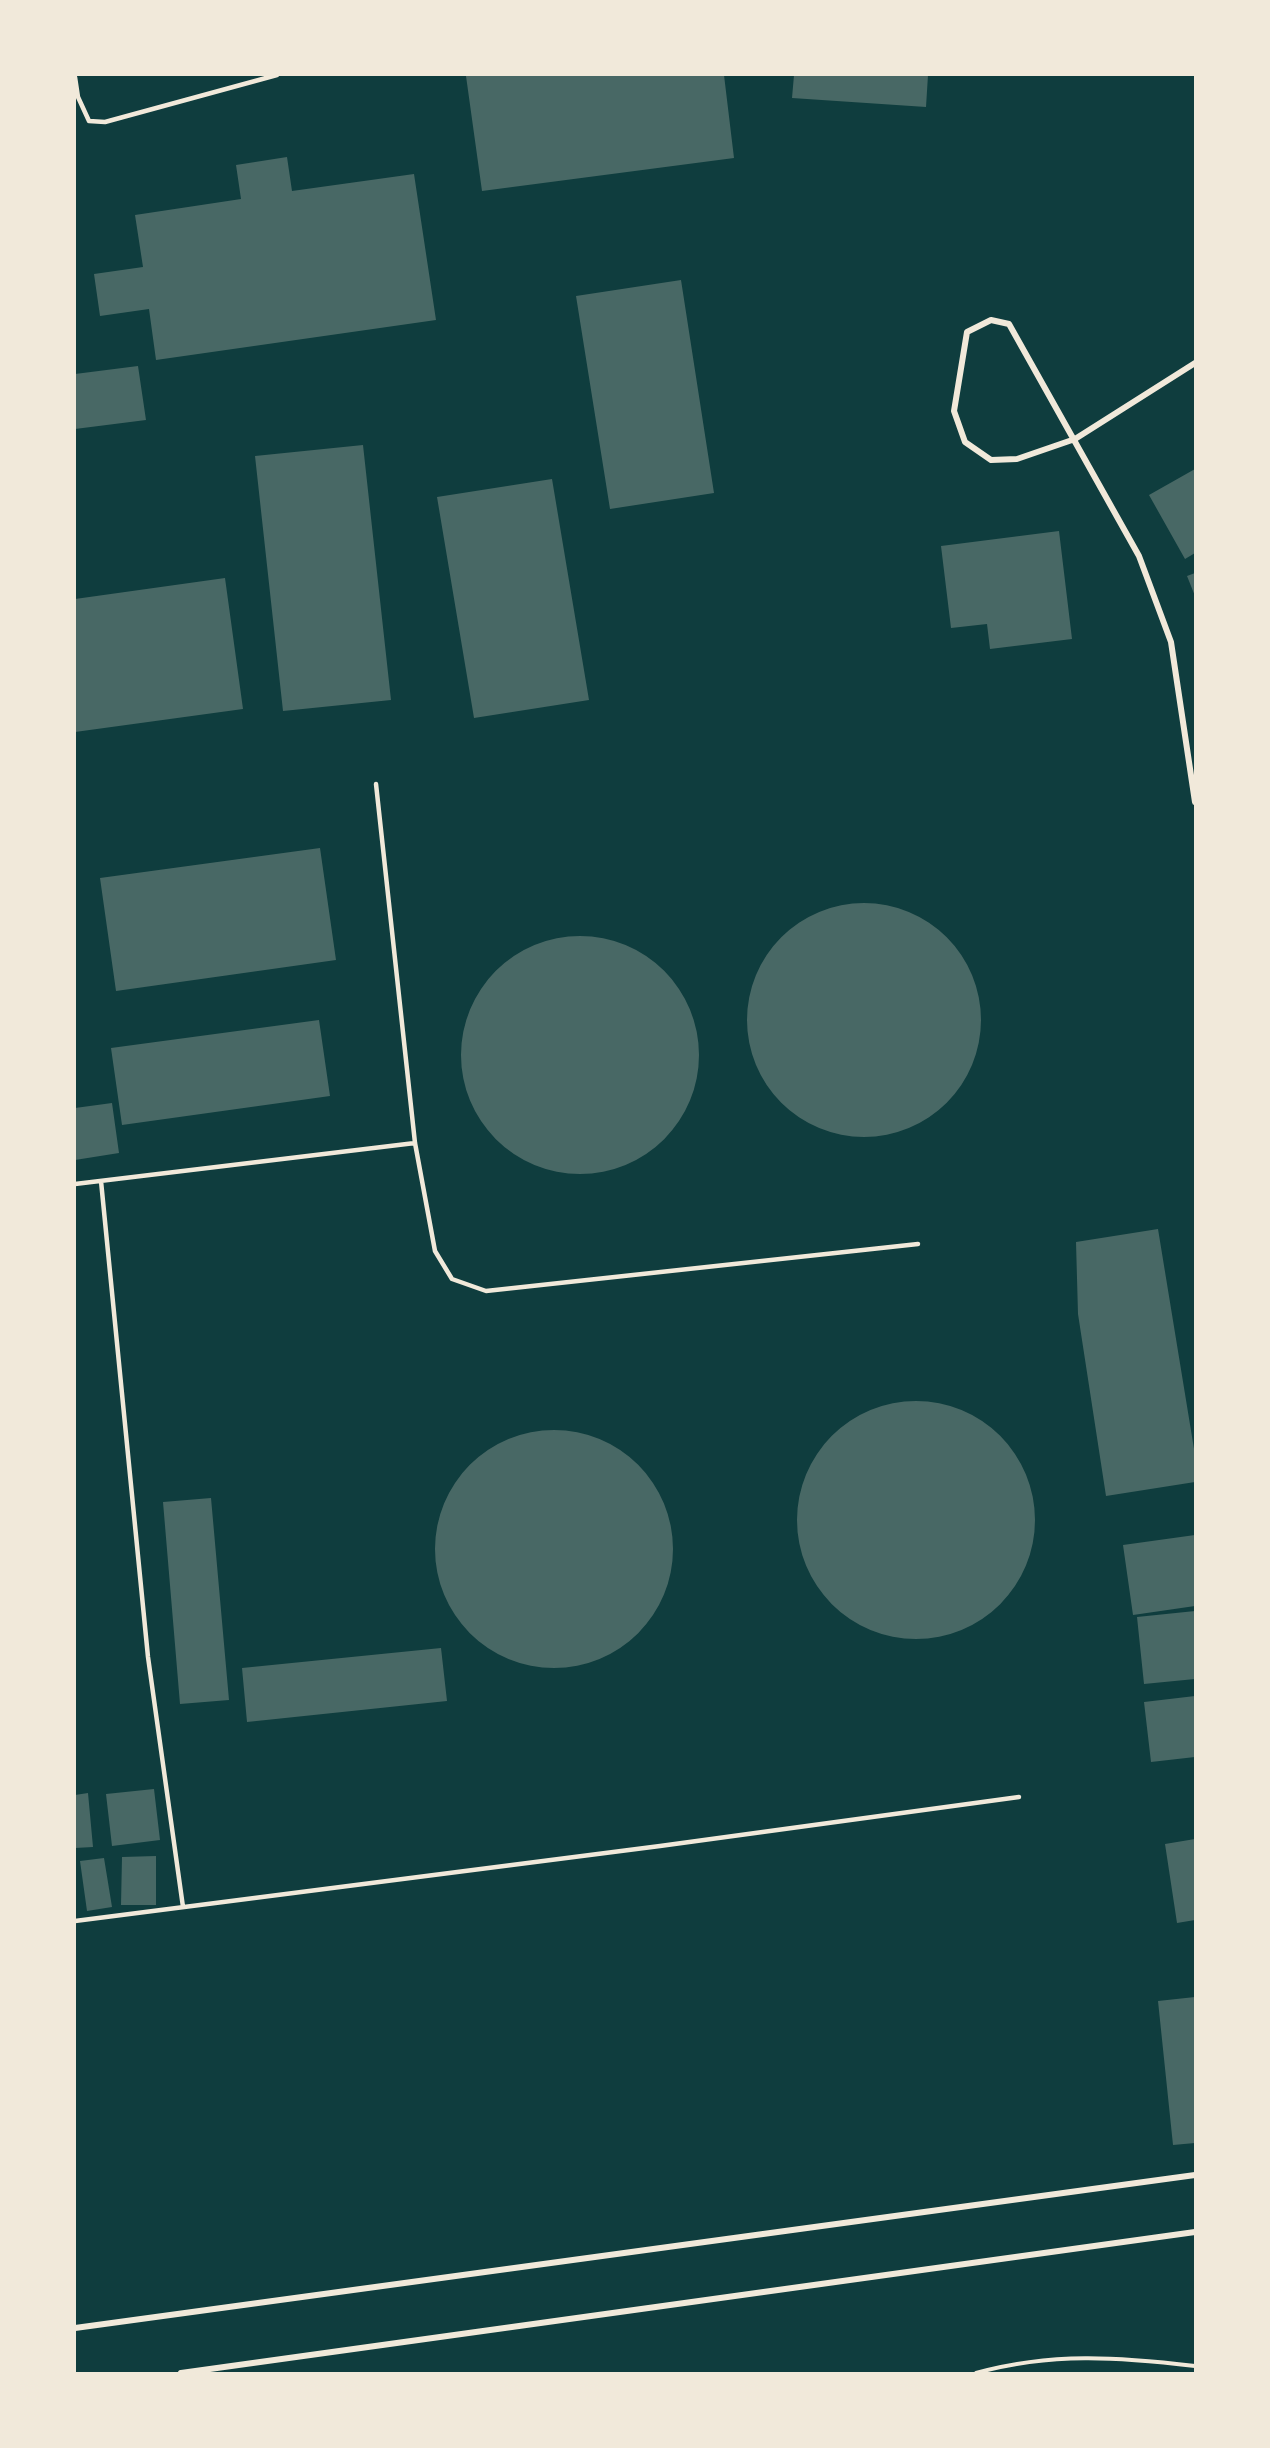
<!DOCTYPE html>
<style>
body{margin:0}
#map{position:relative;width:1270px;height:2448px;overflow:hidden;background:#0f3d3e;font-family:"Varela Round",sans-serif}
canvas{display:block}
.frame{position:absolute;inset:0;border:76px solid #f1e9da;pointer-events:none}
</style>
<div id="map">
<canvas width="1270" height="2448"></canvas>
<div class="frame"></div>
</div>
<script>
const context = document.querySelector('canvas').getContext('2d');
context.lineJoin = 'round';
function fillPath(path, color) { context.fillStyle = color; context.fill(path, 'evenodd'); }
function trace(path, color, width, dash) { context.strokeStyle = color; context.lineWidth = width; context.lineCap = dash ? 'butt' : 'round'; context.setLineDash(dash || []); context.stroke(path); }
const building = new Path2D(`
 M 724,75 L 734,158 L 482,191 L 466,76 Z
 M 794,75 L 928,75 L 926,107 L 792,98 Z
 M 287,157 L 292,191 L 414,174 L 436,320 L 156,360 L 149,309 L 100,316 L 94,274 L 143,267 L 135,215 L 241,199 L 236,165 Z
 M 681,280 L 714,493 L 610,509 L 576,296 Z
 M 138,366 L 146,420 L 75,429 L 75,374 Z
 M 363,445 L 391,700 L 283,711 L 255,456 Z
 M 1195,469 L 1195,553 L 1185,559 L 1149,495 Z
 M 552,479 L 589,700 L 474,718 L 437,497 Z
 M 1059,531 L 1072,639 L 990,649 L 987,624 L 951,628 L 941,546 Z
 M 1195,573 L 1195,596 L 1187,576 Z
 M 225,578 L 243,709 L 75,732 L 75,599 Z
 M 320,848 L 336,960 L 116,991 L 100,878 Z
 M747 1020a117 117 0 1 1 234 0a117 117 0 1 1-234 0Z
 M461 1055a119 119 0 1 1 238 0a119 119 0 1 1-238 0Z
 M 319,1020 L 330,1096 L 122,1125 L 111,1048 Z
 M 112,1103 L 119,1153 L 75,1160 L 75,1108 Z
 M 1158,1229 L 1195,1455 L 1195,1482 L 1106,1496 L 1078,1314 L 1076,1242 Z
 M797 1520a119 119 0 1 1 238 0a119 119 0 1 1-238 0Z
 M435 1549a119 119 0 1 1 238 0a119 119 0 1 1-238 0Z
 M 211,1498 L 229,1700 L 180,1704 L 163,1502 Z
 M 1195,1535 L 1195,1606 L 1133,1615 L 1123,1545 Z
 M 1195,1611 L 1195,1679 L 1144,1684 L 1137,1617 Z
 M 441,1648 L 447,1701 L 247,1722 L 242,1668 Z
 M 1195,1696 L 1195,1757 L 1151,1762 L 1144,1702 Z
 M 154,1789 L 160,1840 L 112,1846 L 106,1794 Z
 M 88,1793 L 93,1847 L 75,1848 L 75,1795 Z
 M 1195,1839 L 1195,1920 L 1177,1923 L 1165,1844 Z
 M 156,1856 L 156,1905 L 121,1905 L 122,1857 Z
 M 104,1858 L 112,1907 L 87,1911 L 80,1861 Z
 M 1195,1997 L 1195,2143 L 1173,2145 L 1158,2001 Z`);
const path = new Path2D(`
 M 976,2373 C 1052,2352 1118,2357 1195,2366`);
const service = new Path2D(`
 M 75,77 L 78,97 L 89,121 L 105,122 L 277,75
 M 376,784 L 415,1143 L 435,1251 L 452,1279 L 486,1291 L 918,1244
 M 101,1181 L 148,1657 L 183,1907
 M 75,1184 L 415,1143
 M 75,1921 L 660,1846 L 1019,1797`);
const minor = new Path2D(`
 M 1195,363 L 1075,439 L 1017,459 L 991,460 L 965,442 L 954,411 L 967,332 L 991,320 L 1009,324 L 1139,556 L 1171,642 L 1195,802
 M 75,2328 L 1195,2175
 M 181,2373 L 1195,2232`);
fillPath(building, '#486865');
trace(path, '#f1e9da', 4);
trace(service, '#f1e9da', 4.5);
trace(minor, '#f1e9da', 6);
</script>
